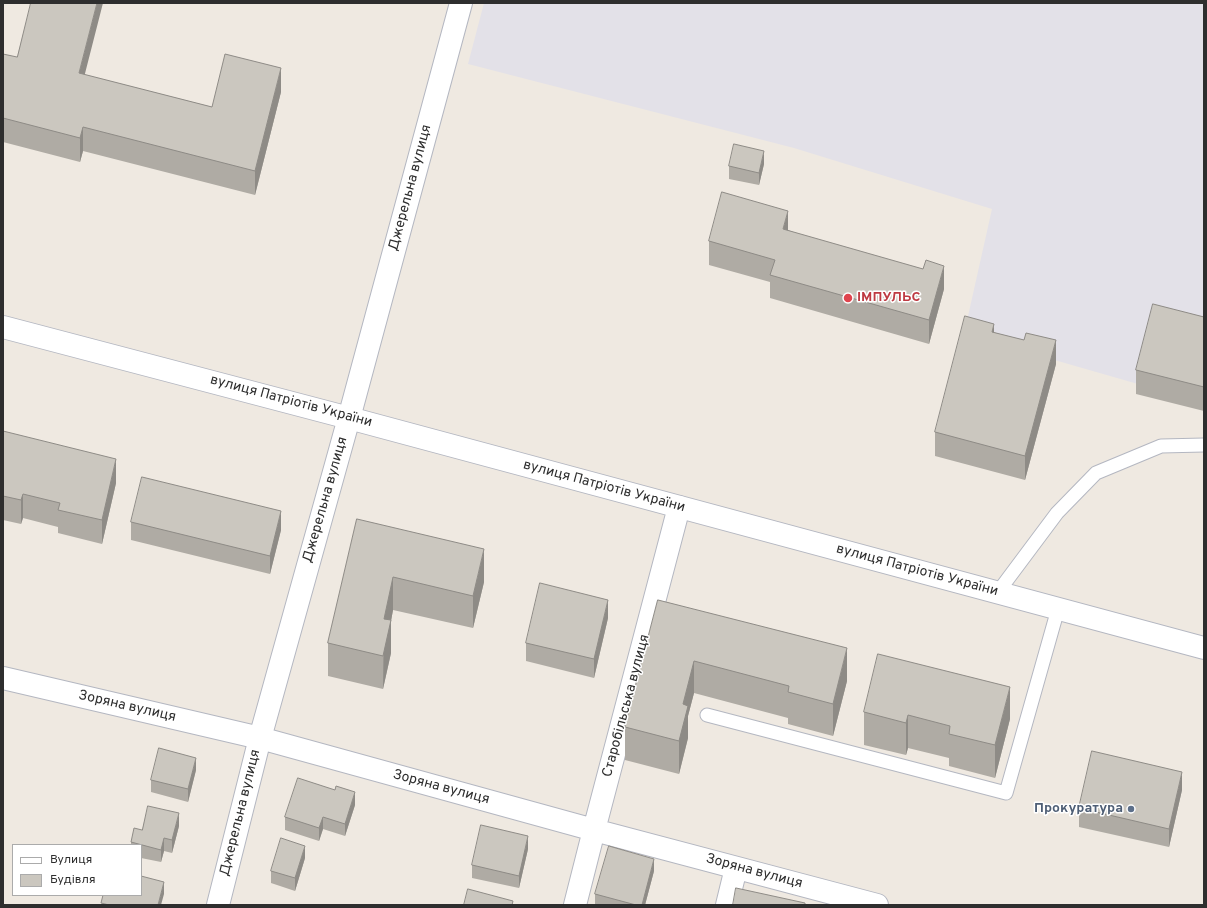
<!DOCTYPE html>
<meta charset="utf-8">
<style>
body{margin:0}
#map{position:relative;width:1207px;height:908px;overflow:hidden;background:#efe9e1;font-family:Overpass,sans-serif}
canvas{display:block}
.frame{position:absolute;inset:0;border:4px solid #2e2e2e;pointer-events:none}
.legend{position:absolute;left:12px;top:844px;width:130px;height:52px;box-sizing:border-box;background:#fff;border:1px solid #ababab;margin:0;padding:5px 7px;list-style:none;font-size:12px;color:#2e2e2e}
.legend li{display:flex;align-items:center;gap:8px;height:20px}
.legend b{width:20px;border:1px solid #ababab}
</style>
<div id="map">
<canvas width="1207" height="908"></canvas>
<div class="frame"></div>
<ul class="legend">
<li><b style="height:5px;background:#fff"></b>Вулиця</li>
<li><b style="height:11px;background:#cbc7bf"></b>Будівля</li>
</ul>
</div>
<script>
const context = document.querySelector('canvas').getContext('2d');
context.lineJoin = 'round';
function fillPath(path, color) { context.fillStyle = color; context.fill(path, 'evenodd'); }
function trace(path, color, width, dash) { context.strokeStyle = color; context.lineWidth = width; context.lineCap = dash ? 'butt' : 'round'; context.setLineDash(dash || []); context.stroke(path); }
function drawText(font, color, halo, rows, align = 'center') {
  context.font = font + ' Overpass,sans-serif'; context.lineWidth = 3; context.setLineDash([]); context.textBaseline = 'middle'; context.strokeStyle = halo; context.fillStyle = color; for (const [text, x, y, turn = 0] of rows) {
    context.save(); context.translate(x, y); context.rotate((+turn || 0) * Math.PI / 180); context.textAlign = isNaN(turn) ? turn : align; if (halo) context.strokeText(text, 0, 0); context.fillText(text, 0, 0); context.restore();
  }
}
const industrial = new Path2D(`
 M 484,3 L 1204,3 L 1204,403 L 964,334 L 992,209 L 794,148 L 468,64 Z`);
const service = new Path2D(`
 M 998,592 L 1057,513 L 1096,473 L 1161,446 L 1204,445
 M 707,715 L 1006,793 L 1058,609`);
const minor = new Path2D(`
 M 3,678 L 260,738 L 594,830 L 877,905
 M 218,905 L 260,738 L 349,418 L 461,3
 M 575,905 L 594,830 L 679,507
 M 727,905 L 736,868`);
const secondary = new Path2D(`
 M 3,327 L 349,418 L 1204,648`);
const wall = new Path2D(`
 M 3,54 L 212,107 L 281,92 L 255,195 L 83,151 L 80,162 L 3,142 Z
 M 764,164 L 759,185 L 729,179 L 729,166 Z
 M 788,230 L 944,289 L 929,344 L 770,298 L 770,282 L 709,265 L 709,241 Z
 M 1204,317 L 1204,411 L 1136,394 L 1136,370 Z
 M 994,332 L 1056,364 L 1025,480 L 935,456 L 935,432 Z
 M 3,431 L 116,483 L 102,544 L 58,533 L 58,527 L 23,518 L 21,524 L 3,520 Z
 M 357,519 L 484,582 L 473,628 L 393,610 L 391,621 L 391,653 L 383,689 L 328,676 L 328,643 Z
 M 131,522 L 281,530 L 270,574 L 131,540 Z
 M 658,600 L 847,681 L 833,736 L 788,724 L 788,718 L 694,693 L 688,716 L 688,738 L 679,774 L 625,760 L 625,727 Z
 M 608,618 L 594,678 L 526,661 L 526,643 Z
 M 864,712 L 1010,719 L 995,778 L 949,766 L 949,758 L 908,748 L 906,755 L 864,745 Z
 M 196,770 L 188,802 L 151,792 L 151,780 Z
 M 1182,790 L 1169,847 L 1079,827 L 1079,808 Z
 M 355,805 L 345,836 L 323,829 L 319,841 L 285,830 L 285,817 Z
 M 179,826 L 172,853 L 164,851 L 161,862 L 141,858 L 141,845 L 131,845 L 131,842 L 142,830 Z
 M 528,849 L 519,888 L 472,878 L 472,865 Z
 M 305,858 L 295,891 L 271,883 L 271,871 Z
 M 654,871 L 645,905 L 595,905 L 595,894 Z`);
const shadedWall = new Path2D(`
 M 97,3 L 103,3 L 79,97 L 79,73 Z
 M 281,68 L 281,92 L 255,195 L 255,171 Z
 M 83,127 L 83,151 L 80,162 L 80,138 Z
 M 764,151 L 764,164 L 759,185 L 759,173 Z
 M 788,211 L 788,234 L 783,229 Z
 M 944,266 L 944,289 L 929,344 L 929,320 Z
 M 994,324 L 994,348 L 992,332 Z
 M 1056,340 L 1056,364 L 1025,480 L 1025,456 Z
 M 116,459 L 116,483 L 102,544 L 102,520 Z
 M 23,494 L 23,518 L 21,524 L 21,500 Z
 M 281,511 L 281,530 L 270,574 L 270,556 Z
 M 484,549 L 484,582 L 473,628 L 473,596 Z
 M 393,577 L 393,610 L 391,621 L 391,653 L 383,689 L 384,619 Z
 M 608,600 L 608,618 L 594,678 L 594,659 Z
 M 847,648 L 847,681 L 833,736 L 833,704 Z
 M 694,661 L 694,693 L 688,716 L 688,738 L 679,774 L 679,741 L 683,704 Z
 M 1010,687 L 1010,719 L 995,778 L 995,745 Z
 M 908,715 L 908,748 L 906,755 L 906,723 Z
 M 196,758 L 196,770 L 188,802 L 188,789 Z
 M 1182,772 L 1182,790 L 1169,847 L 1169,829 Z
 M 355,792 L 355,805 L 345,836 L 345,824 Z
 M 179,813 L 179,826 L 172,853 L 172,840 Z
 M 323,817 L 323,829 L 319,841 L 319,828 Z
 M 528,836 L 528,849 L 519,888 L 519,876 Z
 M 164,838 L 164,851 L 161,862 L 161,850 Z
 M 305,846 L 305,858 L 295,891 L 295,878 Z
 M 654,859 L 654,871 L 645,905 L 642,905 Z
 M 164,882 L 164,894 L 161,905 L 158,905 Z`);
const building = new Path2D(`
 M 31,3 L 97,3 L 79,73 L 212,107 L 225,54 L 281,68 L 255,171 L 83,127 L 80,138 L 3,118 L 3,54 L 17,57 Z
 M 734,144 L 764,151 L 759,173 L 729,166 Z
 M 722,192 L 788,211 L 783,229 L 923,269 L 926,260 L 944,266 L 929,320 L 770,275 L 775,260 L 709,241 Z
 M 1153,304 L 1204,317 L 1204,387 L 1136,370 Z
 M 965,316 L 994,324 L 992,332 L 1024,340 L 1026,333 L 1056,340 L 1025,456 L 935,432 Z
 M 3,431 L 116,459 L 102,520 L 58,510 L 60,503 L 23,494 L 21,500 L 3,496 Z
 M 142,477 L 281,511 L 270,556 L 131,522 Z
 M 357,519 L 484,549 L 473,596 L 393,577 L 384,619 L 391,620 L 383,656 L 328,643 Z
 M 540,583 L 608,600 L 594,659 L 526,643 Z
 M 658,600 L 847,648 L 833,704 L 788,692 L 789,686 L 694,661 L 683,704 L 688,706 L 679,741 L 625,727 Z
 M 878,654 L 1010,687 L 995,745 L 949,734 L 950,726 L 908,715 L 906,723 L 864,712 Z
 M 159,748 L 196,758 L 188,789 L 151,780 Z
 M 1092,751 L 1182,772 L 1169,829 L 1079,808 Z
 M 298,778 L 335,790 L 336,786 L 355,792 L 345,824 L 323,817 L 319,828 L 285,817 Z
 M 148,806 L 179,813 L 172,840 L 164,838 L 161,850 L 131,842 L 134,828 L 142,830 Z
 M 481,825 L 528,836 L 519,876 L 472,865 Z
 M 281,838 L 305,846 L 295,878 L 271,871 Z
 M 609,846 L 654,859 L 642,905 L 636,905 L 595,894 Z
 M 141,876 L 164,882 L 158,905 L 109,905 L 101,903 L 103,895 L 141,895 Z
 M 736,888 L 805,903 L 805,905 L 733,905 Z
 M 468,889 L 513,901 L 512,905 L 464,905 Z`);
const markers = [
 [848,298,5,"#e0444e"],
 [1131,809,4,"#5c6f8a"]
];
const streetNames = [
 ["Джерельна вулиця",411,188,-75],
 ["вулиця Патріотів України",291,402,15],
 ["вулиця Патріотів України",604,487,15],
 ["Джерельна вулиця",326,500,-74],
 ["вулиця Патріотів України",917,571,15],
 ["Старобільська вулиця",627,706,-75],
 ["Зоряна вулиця",127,707,13],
 ["Зоряна вулиця",441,788,15],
 ["Джерельна вулиця",241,813,-76],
 ["Зоряна вулиця",754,872,15]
];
const healthNames = [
 ["ІМПУЛЬС",857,298]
];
const serviceNames = [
 ["Прокуратура",1123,809]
];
fillPath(industrial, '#e3e1e8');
trace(service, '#b4b7c1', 15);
trace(minor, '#b4b7c1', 24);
trace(secondary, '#b4b7c1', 24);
trace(service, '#fff', 13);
trace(minor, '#fff', 22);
trace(secondary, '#fff', 22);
fillPath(wall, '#afaba4');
fillPath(shadedWall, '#8e8b86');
fillPath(building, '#cbc7bf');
trace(building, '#8e8b86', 1);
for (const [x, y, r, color] of markers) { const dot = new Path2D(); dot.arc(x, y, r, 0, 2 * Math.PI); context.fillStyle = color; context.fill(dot); trace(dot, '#fff', 1.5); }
drawText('14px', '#2e2e2e', '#fff', streetNames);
drawText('bold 14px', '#be3a42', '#fff', healthNames, 'left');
drawText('bold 14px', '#4e5e75', '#fff', serviceNames, 'right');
</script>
